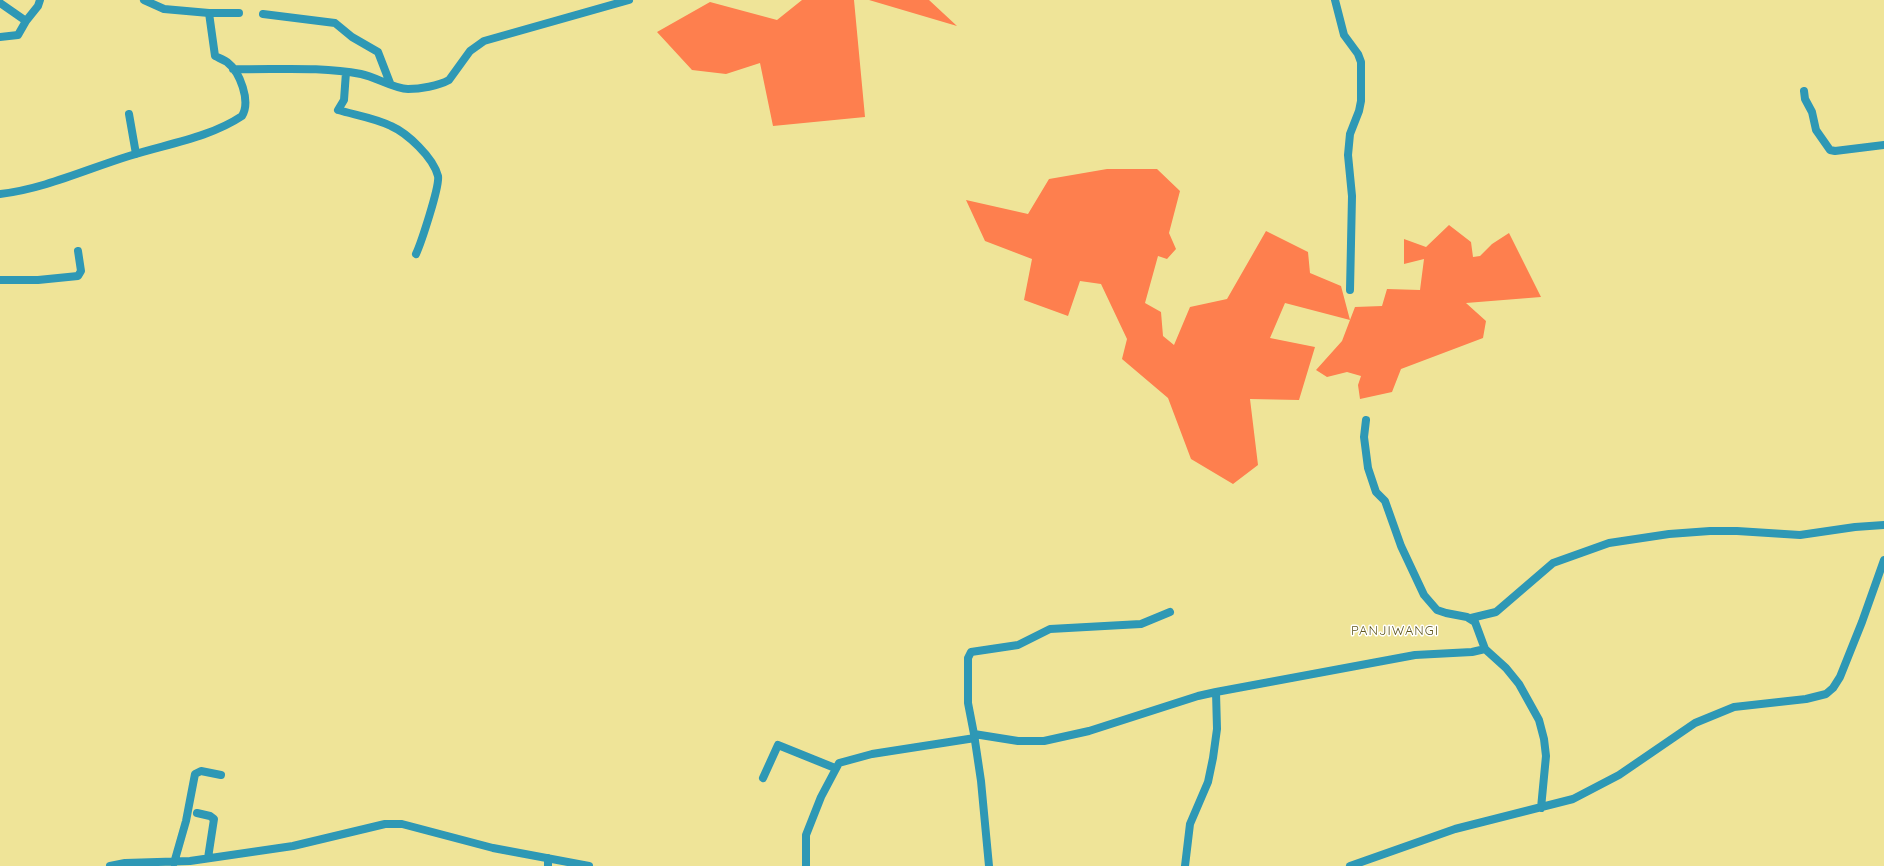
<!DOCTYPE html>
<style>
body{margin:0}
canvas{display:block;background:#efe498}
</style>
<canvas width="1884" height="866"></canvas>
<script>
const context = document.querySelector('canvas').getContext('2d');
context.lineJoin = 'round';
function fillPath(path, color) { context.fillStyle = color; context.fill(path, 'evenodd'); }
function trace(path, color, width, dash) { context.strokeStyle = color; context.lineWidth = width; context.lineCap = dash ? 'butt' : 'round'; context.setLineDash(dash || []); context.stroke(path); }
function drawText(font, color, halo, rows, align = 'center') {
  context.font = font + ' Quicksand,sans-serif'; context.lineWidth = 3; context.setLineDash([]); context.textBaseline = 'middle'; context.strokeStyle = halo; context.fillStyle = color; for (const [text, x, y, turn = 0] of rows) {
    context.save(); context.translate(x, y); context.rotate((+turn || 0) * Math.PI / 180); context.textAlign = isNaN(turn) ? turn : align; if (halo) context.strokeText(text, 0, 0); context.fillText(text, 0, 0); context.restore();
  }
}
const forest = new Path2D(`
 M 802,0 L 854,0 L 865,117 L 773,126 L 760,63 L 726,74 L 692,70 L 657,32 L 710,2 L 777,20 Z
 M 869,0 L 929,0 L 957,26 Z
 M 1107,169 L 1157,169 L 1180,191 L 1169,233 L 1176,249 L 1167,259 L 1158,256 L 1145,303 L 1161,312 L 1163,336 L 1174,345 L 1190,307 L 1227,299 L 1266,231 L 1308,252 L 1310,273 L 1341,286 L 1350,320 L 1355,307 L 1382,306 L 1387,289 L 1420,290 L 1424,259 L 1404,264 L 1404,239 L 1426,247 L 1449,225 L 1471,242 L 1473,257 L 1480,256 L 1492,244 L 1509,233 L 1541,297 L 1466,303 L 1486,321 L 1483,338 L 1401,369 L 1392,392 L 1360,399 L 1358,385 L 1361,376 L 1347,372 L 1327,377 L 1316,370 L 1342,341 L 1350,320 L 1285,303 L 1270,338 L 1315,347 L 1299,400 L 1250,399 L 1258,465 L 1233,484 L 1191,459 L 1168,398 L 1122,359 L 1127,339 L 1101,284 L 1080,281 L 1068,316 L 1024,300 L 1032,259 L 985,241 L 966,200 L 1028,214 L 1049,179 Z`);
const minor = new Path2D(`
 M 1335,0 L 1344,35 L 1358,54 L 1361,62 L 1361,101 L 1359,111 L 1350,134 L 1348,155 L 1352,196 L 1350,290
 M 0,3 L 26,21
 M 209,13 L 239,13
 M 263,14 L 335,23 L 352,37 L 378,52 L 390,83
 M 0,37 L 18,35 L 26,21 L 38,6 L 40,0
 M 233,69 C 275,70 319,66 361,74 C 376,77 394,89 408,89 C 420,89 438,86 449,80 L 470,51 L 484,41 L 629,0
 M 346,72 L 344,100 L 338,110 C 355,115 375,118 391,126 C 407,133 433,157 438,176 C 440,186 421,243 416,254
 M 1804,91 L 1805,99 L 1812,112 L 1816,130 L 1830,150 L 1835,151 L 1884,145
 M 129,114 L 136,154
 M 0,194 C 44,189 87,169 129,156 C 166,144 209,138 242,116 C 251,101 240,72 227,62 C 224,60 219,58 215,56 L 209,13 L 164,9 L 144,0
 M 0,280 L 38,280 L 78,276 L 81,271 L 78,251
 M 1366,420 L 1364,437 L 1368,468 L 1376,492 L 1385,501 L 1401,546 L 1424,595 L 1437,610 L 1446,613 L 1467,617 L 1475,622 L 1485,649 L 1506,668 L 1519,684 L 1539,720 L 1544,739 L 1546,756 L 1541,808
 M 1170,612 L 1141,624 L 1050,629 L 1018,645 L 971,652 L 968,658 L 968,703 L 974,734 L 1018,741 L 1044,741 L 1089,731 L 1198,696 L 1216,692
 M 1471,618 L 1496,612 L 1553,563 L 1609,543 L 1669,534 L 1710,531 L 1737,531 L 1800,535 L 1855,527 L 1884,525
 M 974,734 L 981,781 L 989,866
 M 763,778 L 778,745 L 835,768
 M 197,813 L 210,816 L 214,819 L 208,858
 M 174,863 L 186,821 L 195,774 L 201,771 L 221,775
 M 110,866 L 125,863 L 190,861 L 293,846 L 385,824 L 402,824 L 493,848 L 589,866
 M 548,866 L 548,858
 M 806,866 L 806,835 L 821,797 L 839,763 L 872,754 L 975,738
 M 1185,866 L 1190,824 L 1208,782 L 1213,758 L 1217,729 L 1216,692 L 1415,655 L 1472,652 L 1485,649
 M 1350,866 L 1455,829 L 1573,799 L 1619,775 L 1695,723 L 1734,707 L 1806,699 L 1826,694 L 1833,688 L 1840,677 L 1862,622 L 1884,560`);
const quarterNames = [
 ["PANJIWANGI",1395,631]
];
fillPath(forest, '#fe7f4e');
trace(minor, '#2e98b5', 8);
context.letterSpacing = '1px';
drawText('13px', '#60571e', '#fff', quarterNames);
context.letterSpacing = '0px';
</script>
